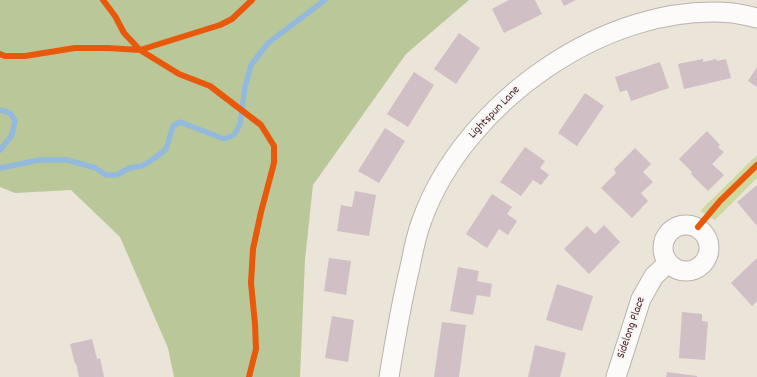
<!DOCTYPE html>
<style>
body{margin:0}
canvas{display:block;background:#eae4d9}
</style>
<canvas width="757" height="377"></canvas>
<script>
const context = document.querySelector('canvas').getContext('2d');
context.lineJoin = 'round';
function fillPath(path, color) { context.fillStyle = color; context.fill(path, 'evenodd'); }
function trace(path, color, width, dash) { context.strokeStyle = color; context.lineWidth = width; context.lineCap = dash ? 'butt' : 'round'; context.setLineDash(dash || []); context.stroke(path); }
function drawText(font, color, halo, rows, align = 'center') {
  context.font = font + ' Dekko,sans-serif'; context.lineWidth = 4; context.setLineDash([]); context.textBaseline = 'middle'; context.strokeStyle = halo; context.fillStyle = color; for (const [text, x, y, turn = 0] of rows) {
    context.save(); context.translate(x, y); context.rotate((+turn || 0) * Math.PI / 180); context.textAlign = isNaN(turn) ? turn : align; if (halo) context.strokeText(text, 0, 0); context.fillText(text, 0, 0); context.restore();
  }
}
const green = new Path2D(`
 M 757,155 L 757,178 L 715,220 L 700,211 Z`);
const forest = new Path2D(`
 M 0,0 L 469,0 L 406,54 L 313,185 L 305,260 L 300,377 L 174,377 L 168,348 L 120,237 L 71,190 L 15,193 L 0,187 Z`);
const stream = new Path2D(`
 M 0,110 L 10,113 L 15,120 L 12,135 L 0,150
 M 0,168 L 39,160 L 67,160 L 96,168 L 106,175 L 117,175 L 129,168 L 142,166 L 155,158 L 166,149 L 173,126 L 180,122 L 224,139 L 234,135 L 240,124 L 245,87 L 251,65 L 268,43 L 325,0`);
const building = new Path2D(`
 M 509,0 L 535,0 L 542,14 L 504,33 L 492,9 Z
 M 561,0 L 576,0 L 564,6 Z
 M 459,33 L 480,48 L 456,84 L 434,69 Z
 M 703,59 L 703,62 L 716,59 L 717,61 L 726,59 L 731,78 L 684,89 L 678,64 Z
 M 660,62 L 669,88 L 631,101 L 627,90 L 620,92 L 615,77 Z
 M 757,67 L 757,87 L 748,81 Z
 M 414,72 L 434,85 L 408,127 L 387,114 Z
 M 585,93 L 604,106 L 577,146 L 558,133 Z
 M 385,128 L 405,141 L 379,183 L 358,171 Z
 M 707,131 L 720,145 L 718,147 L 724,152 L 712,164 L 724,175 L 708,191 L 691,174 L 692,172 L 679,159 Z
 M 525,147 L 545,161 L 540,168 L 549,175 L 541,185 L 533,180 L 521,196 L 500,182 Z
 M 635,148 L 651,164 L 643,172 L 653,182 L 641,193 L 648,201 L 632,218 L 601,188 L 616,173 L 614,169 Z
 M 757,185 L 757,226 L 737,202 Z
 M 355,191 L 376,195 L 369,236 L 337,231 L 341,205 L 352,207 Z
 M 492,194 L 512,207 L 507,214 L 517,221 L 508,235 L 499,229 L 487,248 L 466,234 Z
 M 604,225 L 620,242 L 589,274 L 564,249 L 587,226 L 595,234 Z
 M 329,258 L 351,261 L 346,295 L 324,291 Z
 M 757,258 L 757,301 L 752,306 L 731,283 Z
 M 458,267 L 479,271 L 477,281 L 492,284 L 490,297 L 477,295 L 473,315 L 450,311 Z
 M 557,284 L 593,296 L 582,331 L 546,320 Z
 M 682,312 L 702,314 L 702,321 L 708,322 L 705,360 L 679,358 Z
 M 332,316 L 354,320 L 348,362 L 325,358 Z
 M 442,322 L 466,325 L 459,377 L 434,377 Z
 M 92,339 L 97,359 L 100,358 L 104,377 L 79,377 L 76,363 L 75,364 L 70,344 Z
 M 535,345 L 566,353 L 560,377 L 528,377 Z
 M 667,372 L 697,376 L 697,377 L 666,377 Z`);
const street = new Path2D(`
 M663 248a23 23 0 1 1 46 0a23 23 0 1 1-46 0Z
 M 389,377 C 395,340 401,304 410,267 C 413,252 416,235 422,220 C 464,103 607,1 733,13 C 741,14 749,16 757,18
 M 616,377 L 641,299 L 654,276 L 668,263`);
const cycleway = new Path2D(`
 M 103,0 L 115,16 L 124,33 L 140,50 L 179,74 L 210,86 L 261,125 L 274,146 L 274,163 L 261,212 L 253,249 L 251,283 L 255,324 L 256,349 L 249,377
 M 0,54 L 5,56 L 25,56 L 75,48 L 108,48 L 140,50 L 220,25 L 232,19 L 252,0
 M 698,227 L 720,201 L 757,165`);
const streetNames = [
 ["Lightspun Lane",495,113,-46],
 ["Sidelong Place",632,328,-71]
];
fillPath(green, '#d0d8a1');
fillPath(forest, '#bac899');
trace(stream, '#93badc', 5.5);
fillPath(building, '#d0bfc4');
trace(street, '#bbb2ac', 21);
trace(street, '#fcfbf9', 19);
trace(cycleway, '#e8590c', 6);
drawText('12px', '#4a1f2b', '#f6f6f2', streetNames);
</script>
